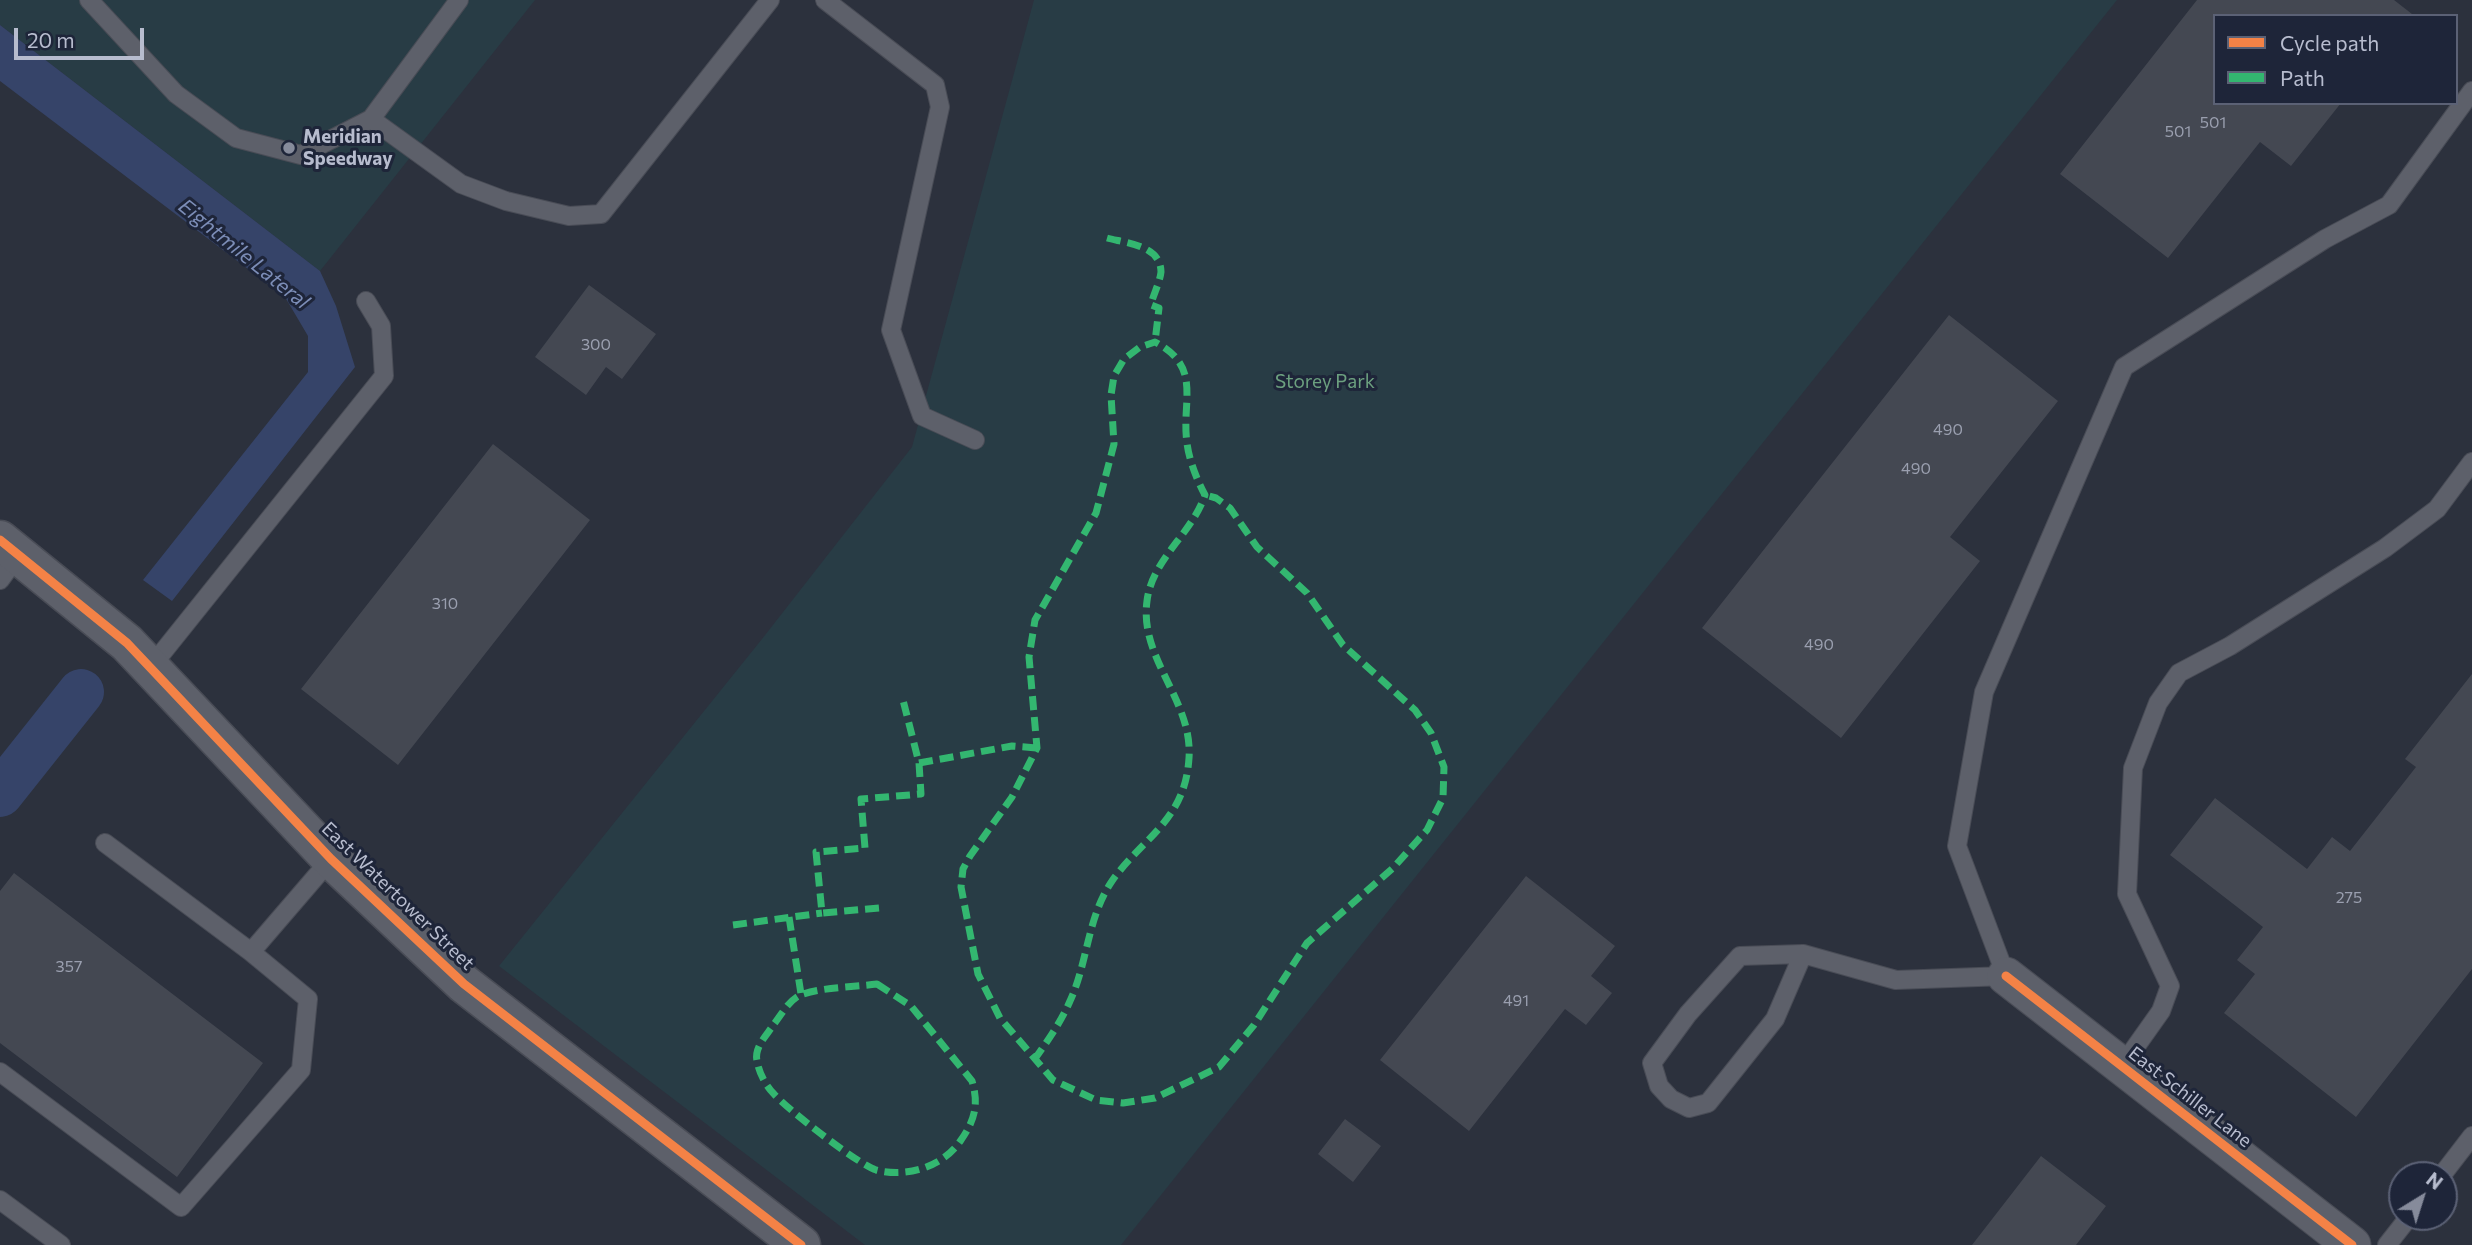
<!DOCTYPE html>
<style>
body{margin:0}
#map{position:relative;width:2472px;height:1245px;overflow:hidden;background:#2c313d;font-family:Commissioner,sans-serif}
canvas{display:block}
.legend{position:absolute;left:2213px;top:14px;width:245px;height:91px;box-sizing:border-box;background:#1e2539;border:2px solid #5b6175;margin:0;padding:9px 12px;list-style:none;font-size:21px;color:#b7bcce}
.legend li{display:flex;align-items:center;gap:14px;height:35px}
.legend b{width:35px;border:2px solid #5b6175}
.north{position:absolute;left:2388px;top:1161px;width:70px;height:70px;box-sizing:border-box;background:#1e2539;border:2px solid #5b6175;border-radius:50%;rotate:38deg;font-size:19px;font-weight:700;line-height:28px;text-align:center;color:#b7bcce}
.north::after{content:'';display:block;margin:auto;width:24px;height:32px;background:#868b9b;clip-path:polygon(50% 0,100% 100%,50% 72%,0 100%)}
.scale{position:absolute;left:14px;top:28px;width:130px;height:32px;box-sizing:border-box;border:4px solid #b7bcce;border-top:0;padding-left:9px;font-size:21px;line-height:24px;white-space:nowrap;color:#b7bcce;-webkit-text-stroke:5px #1e2539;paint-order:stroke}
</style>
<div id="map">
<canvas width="2472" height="1245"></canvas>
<ul class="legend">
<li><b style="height:9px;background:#f48246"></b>Cycle path</li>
<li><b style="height:9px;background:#33b770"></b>Path</li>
</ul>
<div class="north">N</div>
<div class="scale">20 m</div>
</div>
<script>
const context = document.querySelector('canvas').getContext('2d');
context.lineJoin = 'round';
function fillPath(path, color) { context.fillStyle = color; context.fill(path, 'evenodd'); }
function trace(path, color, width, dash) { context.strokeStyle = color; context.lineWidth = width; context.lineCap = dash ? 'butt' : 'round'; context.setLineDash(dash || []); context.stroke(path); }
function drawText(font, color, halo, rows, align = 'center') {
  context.font = font + ' Commissioner,sans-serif'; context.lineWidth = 6; context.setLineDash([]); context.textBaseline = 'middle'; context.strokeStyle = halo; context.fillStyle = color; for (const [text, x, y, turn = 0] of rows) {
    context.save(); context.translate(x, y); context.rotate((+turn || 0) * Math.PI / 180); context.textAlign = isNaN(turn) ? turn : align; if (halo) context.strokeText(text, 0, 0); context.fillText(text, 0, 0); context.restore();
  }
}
const green = new Path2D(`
 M 0,0 L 535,0 L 320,271 L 0,25 Z
 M 1034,0 L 2117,0 L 1121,1245 L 865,1245 L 499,966 L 762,639 L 912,447 Z`);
const water = new Path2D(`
 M 0,25 L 320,271 L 336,306 L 355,367 L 172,601 L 143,580 L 308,372 L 308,336 L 285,297 L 0,81 Z`);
const canal = new Path2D(`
 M 0,794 L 81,692`);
const building = new Path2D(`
 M 2197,0 L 2394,0 L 2412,14 L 2215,16 L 2215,103 L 2341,103 L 2291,166 L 2260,142 L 2168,258 L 2060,174 Z
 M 589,285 L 656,334 L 622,379 L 606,367 L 586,395 L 535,357 Z
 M 1949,315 L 2058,401 L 1950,537 L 1980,561 L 1841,738 L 1702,628 Z
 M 493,444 L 590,520 L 398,765 L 301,689 Z
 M 2472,674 L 2472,969 L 2356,1117 L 2224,1013 L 2255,974 L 2237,960 L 2263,927 L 2170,855 L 2215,798 L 2307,869 L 2332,837 L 2350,851 L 2416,767 L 2405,759 Z
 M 14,873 L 263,1063 L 177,1177 L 0,1043 L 0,891 Z
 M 1526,876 L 1615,946 L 1591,976 L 1612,993 L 1586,1025 L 1565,1009 L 1469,1131 L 1380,1060 Z
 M 1345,1119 L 1381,1146 L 1353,1182 L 1318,1154 Z
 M 2041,1156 L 2106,1206 L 2076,1245 L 1972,1245 Z`);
const service = new Path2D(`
 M 89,0 L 176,94 L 236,138 L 301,155 L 371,119 L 459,0
 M 825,0 L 935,85 L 940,107 L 891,330 L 922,416 L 975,440
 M 371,119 L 461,184 L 506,201 L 569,216 L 601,214 L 770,0
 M 0,580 L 19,554
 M 150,668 L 384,376 L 381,326 L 366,301
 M 105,843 L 251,952 L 331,859
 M 1803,954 L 1775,1019 L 1708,1103 L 1689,1108 L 1671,1099 L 1659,1086 L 1652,1063 L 1688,1014 L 1740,956 L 1803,954 L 1896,980 L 2006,976 L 1957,846 L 1984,692 L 2124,367 L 2325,239 L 2389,205 L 2472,91
 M 2122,1066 L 2161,1011 L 2170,986 L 2127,894 L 2133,768 L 2158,703 L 2179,673 L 2230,646 L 2385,548 L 2437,509 L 2472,462
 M 0,1072 L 181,1207 L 301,1070 L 308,999 L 251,952
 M 2442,1175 L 2472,1136
 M 0,1200 L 61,1245
 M 2387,1245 L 2409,1217`);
const minor = new Path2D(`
 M 2006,976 L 2352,1245`);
const tertiary = new Path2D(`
 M 0,540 L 127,643 L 331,859 L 464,984 L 801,1245`);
const quiet = new Path2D(`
 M 1107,238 C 1125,243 1161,245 1161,272 C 1160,282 1153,295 1151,305 L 1159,308 L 1155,342
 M 919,763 L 1012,746 L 1037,748
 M 879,908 L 822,913 L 816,852 L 865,848 L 861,799 L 921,794 L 919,763 L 903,700
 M 789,917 L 801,994
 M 733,925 L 822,913
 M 877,984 L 911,1006 L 972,1081 C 979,1104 975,1120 961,1140 C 943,1167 907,1178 876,1170 C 859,1165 787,1109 774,1094 C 766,1086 759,1073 757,1061 C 754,1047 767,1035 774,1024 C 782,1014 790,998 803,994 C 826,987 853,987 877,984 Z
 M 1034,1060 C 1047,1042 1061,1022 1070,1001 C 1088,962 1087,918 1112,881 C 1143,837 1185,821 1189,758 C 1193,700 1139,659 1147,601 C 1152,559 1192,534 1205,495 C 1197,480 1189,460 1187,443 C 1181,401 1203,367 1155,342 L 1140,347 L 1124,359 L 1114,376 L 1111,395 L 1114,444 L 1096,513 L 1035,620 L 1029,657 L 1037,748 L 1012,797 L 970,856 L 963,869 L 961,887 L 978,974 L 1000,1018 L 1053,1080 L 1096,1100 L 1123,1103 L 1155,1098 L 1219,1067 L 1254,1025 L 1307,943 L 1393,868 L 1427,830 L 1443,798 L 1444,767 L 1431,733 L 1415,710 L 1343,645 L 1307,593 L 1257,547 L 1230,508 L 1216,498 L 1205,495`);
const cycleway = new Path2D(`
 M 0,540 L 127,643 L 331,859 L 464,984 L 801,1245
 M 2006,976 L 2352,1245`);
const markers = [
 [289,148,7,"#868b9b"]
];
const numberNames = [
 ["501",2213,123],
 ["501",2178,132],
 ["300",596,345],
 ["490",1948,430],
 ["490",1916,469],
 ["310",445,604],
 ["490",1819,645],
 ["275",2349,898],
 ["357",69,967],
 ["491",1516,1001]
];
const poiNames = [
 ["Meridian",303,137],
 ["Speedway",303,159]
];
const parkNames = [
 ["Storey Park",1325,382]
];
const streetNames = [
 ["East Watertower Street",398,896,44],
 ["East Schiller Lane",2190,1097,38]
];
const waterNames = [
 ["Eightmile Lateral",244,254,39]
];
fillPath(green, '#283c45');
fillPath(water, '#364469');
trace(canal, '#364469', 46);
fillPath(building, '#444852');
trace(service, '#494c56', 20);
trace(minor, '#494c56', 39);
trace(tertiary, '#494c56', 41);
trace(service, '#5d606a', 18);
trace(minor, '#5d606a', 37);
trace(tertiary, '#5d606a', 38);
trace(quiet, '#33b770', 7, [14, 7]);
trace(cycleway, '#f48246', 9);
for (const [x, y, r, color] of markers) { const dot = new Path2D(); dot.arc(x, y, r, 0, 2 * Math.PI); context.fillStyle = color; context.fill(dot); trace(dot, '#1e2539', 2.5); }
drawText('16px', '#9a9faf', null, numberNames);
drawText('bold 19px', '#b7bcce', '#1e2539', poiNames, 'left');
drawText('19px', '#6ca07f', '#1e2539', parkNames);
drawText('19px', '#b7bcce', '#1e2539', streetNames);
drawText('italic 21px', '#7c8db7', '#1e2539', waterNames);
</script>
